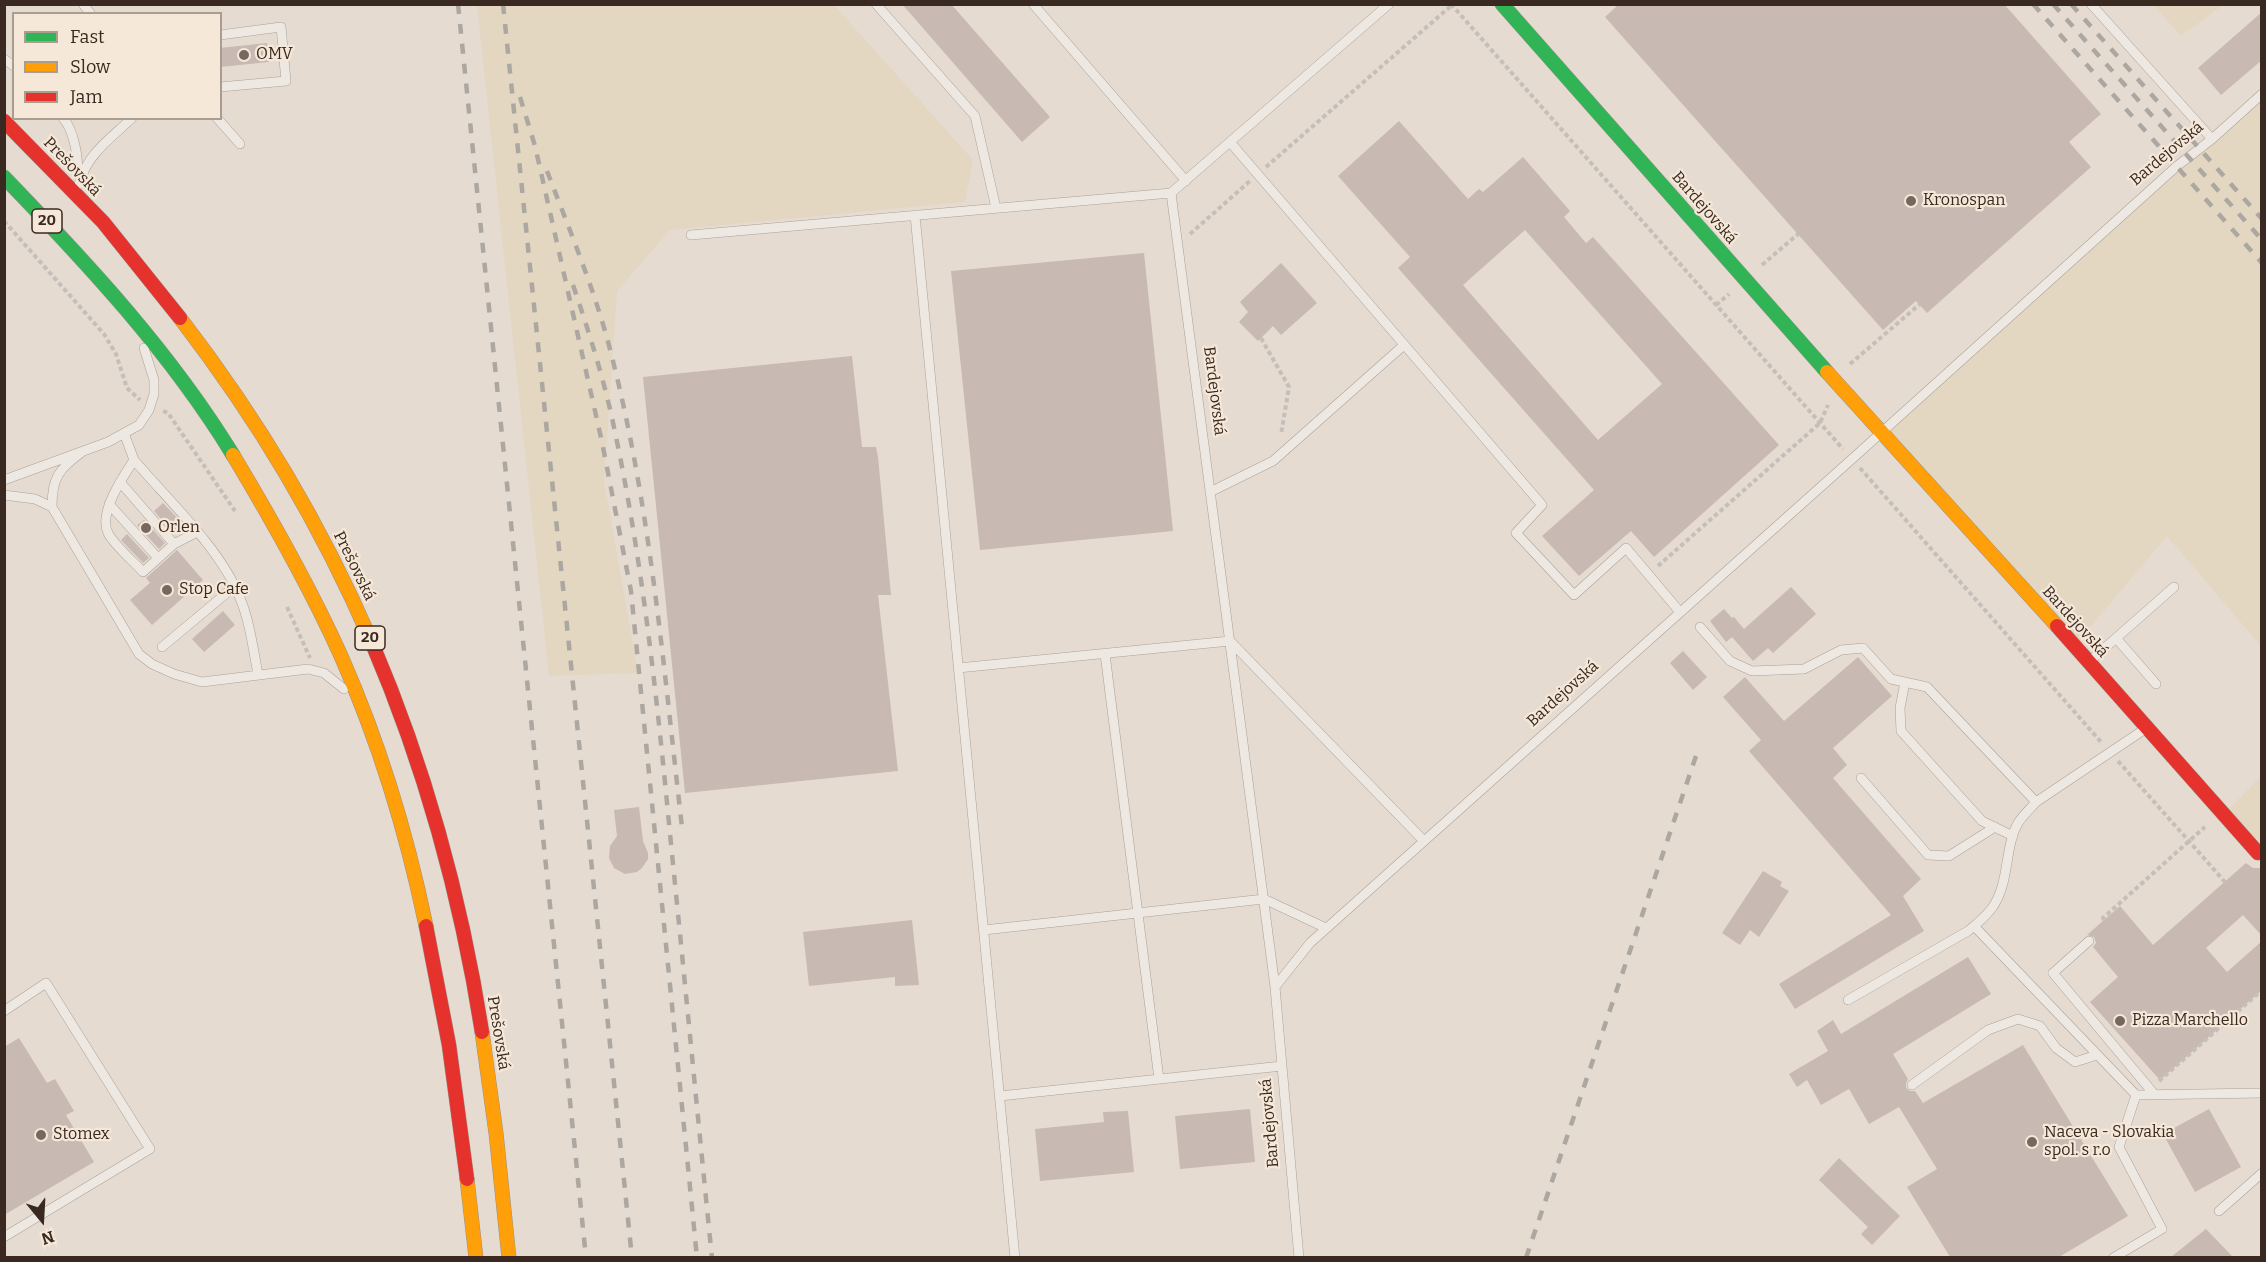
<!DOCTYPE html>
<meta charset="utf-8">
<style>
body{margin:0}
#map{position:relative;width:2266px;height:1262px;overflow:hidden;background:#e5dbd1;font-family:Bitter,serif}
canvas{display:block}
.frame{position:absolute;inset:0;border:6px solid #3a2921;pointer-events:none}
.legend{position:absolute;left:12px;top:12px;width:210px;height:108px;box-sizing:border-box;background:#f5e8d8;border:2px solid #aa9c8f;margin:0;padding:8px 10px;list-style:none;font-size:18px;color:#3a2921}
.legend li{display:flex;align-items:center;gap:12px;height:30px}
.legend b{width:30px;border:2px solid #aa9c8f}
.north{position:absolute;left:12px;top:1190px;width:60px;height:60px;-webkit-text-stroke:4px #f5e8d8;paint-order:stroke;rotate:162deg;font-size:16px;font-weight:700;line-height:24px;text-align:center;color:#3a2921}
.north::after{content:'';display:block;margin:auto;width:21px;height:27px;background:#3a2921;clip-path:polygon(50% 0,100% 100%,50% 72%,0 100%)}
</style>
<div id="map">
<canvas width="2266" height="1262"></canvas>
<div class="frame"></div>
<ul class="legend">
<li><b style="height:8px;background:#30b455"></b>Fast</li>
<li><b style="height:8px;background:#ff9f0a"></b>Slow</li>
<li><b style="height:8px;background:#e5322d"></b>Jam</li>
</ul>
<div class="north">N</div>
</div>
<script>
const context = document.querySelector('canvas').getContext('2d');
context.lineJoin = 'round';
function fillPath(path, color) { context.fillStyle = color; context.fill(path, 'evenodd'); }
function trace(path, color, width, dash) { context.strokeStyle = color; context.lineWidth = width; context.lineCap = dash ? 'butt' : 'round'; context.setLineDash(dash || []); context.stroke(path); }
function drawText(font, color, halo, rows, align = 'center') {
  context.font = font + ' Bitter,serif'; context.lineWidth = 4.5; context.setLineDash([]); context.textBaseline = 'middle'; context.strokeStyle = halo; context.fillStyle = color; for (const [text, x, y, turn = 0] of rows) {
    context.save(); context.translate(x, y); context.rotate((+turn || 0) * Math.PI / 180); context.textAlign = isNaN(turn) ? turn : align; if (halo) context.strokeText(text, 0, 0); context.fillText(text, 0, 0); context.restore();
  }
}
const farmland = new Path2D(`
 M 477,5 L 834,5 L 973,160 L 965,202 L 670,230 L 617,291 L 604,481 L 638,673 L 549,676 Z
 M 2153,5 L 2223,5 L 2181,36 Z
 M 2261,99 L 2261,646 L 2167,536 L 2075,645 L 1886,429 Z
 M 2261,776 L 2261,859 L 2223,815 Z`);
const building = new Path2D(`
 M 902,4 L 951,4 L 1050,117 L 1022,142 Z
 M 1619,4 L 2004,4 L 2101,114 L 2069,142 L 2091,167 L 1927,313 L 1916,301 L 1883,330 L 1605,17 Z
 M 2262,12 L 2262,60 L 2221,95 L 2198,68 Z
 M 267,43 L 269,62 L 220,67 L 220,48 Z
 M 1399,121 L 1468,199 L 1479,189 L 1483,192 L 1523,157 L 1570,211 L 1564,217 L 1586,243 L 1593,237 L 1779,445 L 1654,557 L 1631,531 L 1579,576 L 1542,536 L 1594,490 L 1398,268 L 1410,257 L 1338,176 ZM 1525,230 L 1662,384 L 1598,440 L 1463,285 Z
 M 1144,253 L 1173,531 L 980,550 L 951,271 Z
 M 1281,263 L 1317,303 L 1281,335 L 1273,326 L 1258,341 L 1239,322 L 1248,312 L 1240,302 Z
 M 852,356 L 862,447 L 876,447 L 878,457 L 891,595 L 878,595 L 898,771 L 685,793 L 643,377 Z
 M 163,503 L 183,524 L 173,533 L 154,511 Z
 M 144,520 L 165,543 L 159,549 L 137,525 Z
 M 127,534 L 149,558 L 143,563 L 121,540 Z
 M 177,550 L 203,580 L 152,625 L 130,600 L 150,583 L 146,578 Z
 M 1791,587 L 1816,614 L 1773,653 L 1768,648 L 1753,661 L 1732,637 L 1726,642 L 1710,621 L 1724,609 L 1732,618 L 1734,617 L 1744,629 Z
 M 223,611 L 235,625 L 204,652 L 192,639 Z
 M 1683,651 L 1707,677 L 1693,690 L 1670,663 Z
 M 1858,657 L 1892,696 L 1833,748 L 1847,765 L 1833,778 L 1921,879 L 1903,896 L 1924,931 L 1795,1009 L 1779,984 L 1891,915 L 1749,751 L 1761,740 L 1723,697 L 1745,677 L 1784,721 Z
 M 639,807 L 643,841 L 648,853 L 648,859 L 642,868 L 637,872 L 625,874 L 614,868 L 609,858 L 610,846 L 617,836 L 614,810 Z
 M 2246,863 L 2253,868 L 2262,868 L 2262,936 L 2243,915 L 2206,948 L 2227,972 L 2262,941 L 2262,990 L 2160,1080 L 2090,1002 L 2118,977 L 2093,947 L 2096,943 L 2094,937 L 2087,935 L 2120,906 L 2153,945 Z
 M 1763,871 L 1782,882 L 1780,886 L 1789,891 L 1759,937 L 1750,930 L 1740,945 L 1722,933 Z
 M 912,920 L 919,985 L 895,986 L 895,977 L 809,986 L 803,932 Z
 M 1968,957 L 1991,994 L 1893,1054 L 1908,1079 L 1906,1083 L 1906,1088 L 1910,1091 L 1915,1091 L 1923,1103 L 2023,1045 L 2128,1216 L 2059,1257 L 1950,1257 L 1907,1187 L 1937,1169 L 1899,1107 L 1869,1124 L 1849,1089 L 1821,1105 L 1807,1080 L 1797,1087 L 1789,1074 L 1828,1051 L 1817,1031 L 1833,1020 L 1841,1034 Z
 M 19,1038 L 47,1083 L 55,1079 L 74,1111 L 66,1115 L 94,1162 L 4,1215 L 4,1047 Z
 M 1250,1109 L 1255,1162 L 1180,1169 L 1175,1116 Z
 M 2209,1109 L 2241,1167 L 2195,1192 L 2163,1134 Z
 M 1128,1111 L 1134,1172 L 1040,1181 L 1035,1129 L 1104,1122 L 1103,1112 Z
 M 1839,1158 L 1900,1216 L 1872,1245 L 1861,1234 L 1868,1227 L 1819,1180 Z
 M 2206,1229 L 2233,1257 L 2171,1257 Z`);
const path = new Path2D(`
 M 1451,4 L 1843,449
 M 1266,167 L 1452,5
 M 4,221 L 104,334 L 116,354 L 127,388 L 140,400
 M 1190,234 L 1250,181
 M 1762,265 L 1798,234
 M 1716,305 L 1729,294
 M 1261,338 L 1289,387 L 1281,435
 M 1850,364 L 1920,304
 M 163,411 L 168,413 L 235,511
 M 1860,468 L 2101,742
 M 1658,566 L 1820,423 L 1828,405
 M 287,607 L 310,658
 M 2118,761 L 2225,882
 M 2104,920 L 2103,918 L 2205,827
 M 2159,1081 L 2262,990`);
const lane = new Path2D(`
 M 83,4 L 91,14
 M 876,4 L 975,116 L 996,208
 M 1033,4 L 1186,181
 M 2091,4 L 2212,139
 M 220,35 L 281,27 L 286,81 L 220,87
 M 4,59 L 14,66
 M 63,118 C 75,132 78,158 78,175
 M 217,118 L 240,144
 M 1230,142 L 1542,505 L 1516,533 L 1574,595 L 1626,548 L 1680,612
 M 79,184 C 87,154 110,139 132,118
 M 1171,193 L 1275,987
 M 915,215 L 1015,1258
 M 691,235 L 1171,193 L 1389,4
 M 124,433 L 134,460 C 123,477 98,513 108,533 C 114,545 133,561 143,572 L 174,544 L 197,532
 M 82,452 C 59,469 52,477 52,507 L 139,654 L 152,664 L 174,674 L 202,682 L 308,669 L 324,673 L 344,689
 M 134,460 C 168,500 221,549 240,598 C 250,622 253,649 258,674
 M 4,480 L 108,442 L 139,425 L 149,410 L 154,394 L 154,380 L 144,348
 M 120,482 L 174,544
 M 1210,492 L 1273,461 L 1404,345
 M 4,495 L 35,499 L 52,507
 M 109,504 L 158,558
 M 1700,627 L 1730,661 L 1752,671 L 1804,669 L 1841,650 L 1863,648 L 1891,679 L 1927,687 L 2036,802
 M 2116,638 L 2156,684
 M 162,647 L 235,586
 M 1105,654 L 1159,1079
 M 2090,661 L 2174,587
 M 958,668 L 1230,641 L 1424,841
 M 1905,682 L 1900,708 L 1901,731 L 1982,821 L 2013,836
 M 1861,778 L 1928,855 L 1949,856 L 1995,827
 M 1974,926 L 2136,1095 L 2262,1093
 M 984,930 L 1264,899 L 1326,928
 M 2089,941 L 2053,973 L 2154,1094
 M 1848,1000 L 1968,931 C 1977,924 1985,917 1992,908 C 2010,883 2004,848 2018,823 C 2023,815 2030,809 2036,802 L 2145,729
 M 4,1011 L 46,983 L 150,1149 L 4,1237
 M 1912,1085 L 1988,1030 L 2018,1019 L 2040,1026 L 2056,1048 L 2075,1062 L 2097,1055
 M 1000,1096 L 1282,1066
 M 2219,1211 L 2262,1173
 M 1299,1258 L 1275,987 L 1310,943 L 1852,459 L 2177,166 L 2212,139 L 2262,94
 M 2113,1258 L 2162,1229 L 2119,1147 L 2136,1095`);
const fast = new Path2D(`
 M 1502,4 L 1827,372
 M 4,177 C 88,264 170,352 233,455`);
const slow = new Path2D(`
 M 180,318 C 259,421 320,523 372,643
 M 1827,372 L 2057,626
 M 233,455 C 272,520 310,587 341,656 C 379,742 407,834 426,926
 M 482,1032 L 496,1133 L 509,1258
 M 467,1179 L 476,1258`);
const jam = new Path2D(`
 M 4,121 L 103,222 L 180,318
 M 2057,626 L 2258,853
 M 372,643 C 425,767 461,898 482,1032
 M 426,926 L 449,1045 L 467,1179`);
const rail = new Path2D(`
 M 458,4 L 586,1258
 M 503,4 L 632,1258
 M 2033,4 L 2262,263
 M 2053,4 L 2262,240
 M 2071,4 L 2262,219
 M 520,97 L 535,146 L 602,442 L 631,591 L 697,1258
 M 547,171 C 568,226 591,281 607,338 C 650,497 663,664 682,827
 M 573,285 C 587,326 600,367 610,409 C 642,552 657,698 671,844 C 685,982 698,1120 712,1258
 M 1526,1258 L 1698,750`);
const markers = [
 [244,55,6,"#76675f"],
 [1911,201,6,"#76675f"],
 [146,528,6,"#76675f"],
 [167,590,6,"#76675f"],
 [2120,1021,6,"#76675f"],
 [41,1135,6,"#76675f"],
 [2032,1142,6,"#76675f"]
];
const shields = [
 [47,221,30],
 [370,638,30]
];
const shieldNames = [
 ["20",47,221],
 ["20",370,638]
];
const poiNames = [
 ["OMV",256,55],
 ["Kronospan",1923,201],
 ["Orlen",158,528],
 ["Stop Cafe",179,590],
 ["Pizza Marchello",2132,1021],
 ["Naceva - Slovakia",2044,1133],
 ["spol. s r.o",2044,1151],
 ["Stomex",53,1135]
];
const streetNames = [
 ["Bardejovská",2167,154,-40],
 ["Prešovská",72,167,46],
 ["Bardejovská",1704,208,49],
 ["Bardejovská",1214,391,83],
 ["Prešovská",354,566,64],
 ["Bardejovská",2075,622,48],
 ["Bardejovská",1563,694,-42],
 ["Prešovská",498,1033,81],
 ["Bardejovská",1270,1123,-95]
];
fillPath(farmland, '#e3d7c2');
fillPath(building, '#c8b9b2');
trace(lane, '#aba199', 10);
trace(fast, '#9a918a', 15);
trace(slow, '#9a918a', 15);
trace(jam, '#9a918a', 15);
trace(path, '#c6bfb9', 4, [4.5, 3]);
trace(lane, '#eee8e2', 9);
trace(fast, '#30b455', 14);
trace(slow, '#ff9f0a', 14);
trace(jam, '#e5322d', 14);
trace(rail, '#ada7a2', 4.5, [10, 10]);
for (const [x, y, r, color] of markers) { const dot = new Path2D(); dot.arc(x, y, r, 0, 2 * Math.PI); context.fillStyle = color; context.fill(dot); trace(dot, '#f5e8d8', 2); }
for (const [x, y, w] of shields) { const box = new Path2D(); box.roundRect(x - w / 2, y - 12, w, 24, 4.5); context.fillStyle = '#f5e8d8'; context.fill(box); trace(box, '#3a2921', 1.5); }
drawText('bold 15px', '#3a2921', null, shieldNames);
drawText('16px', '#3a2921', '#f5e8d8', poiNames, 'left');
drawText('16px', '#3a2921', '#f5e8d8', streetNames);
</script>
